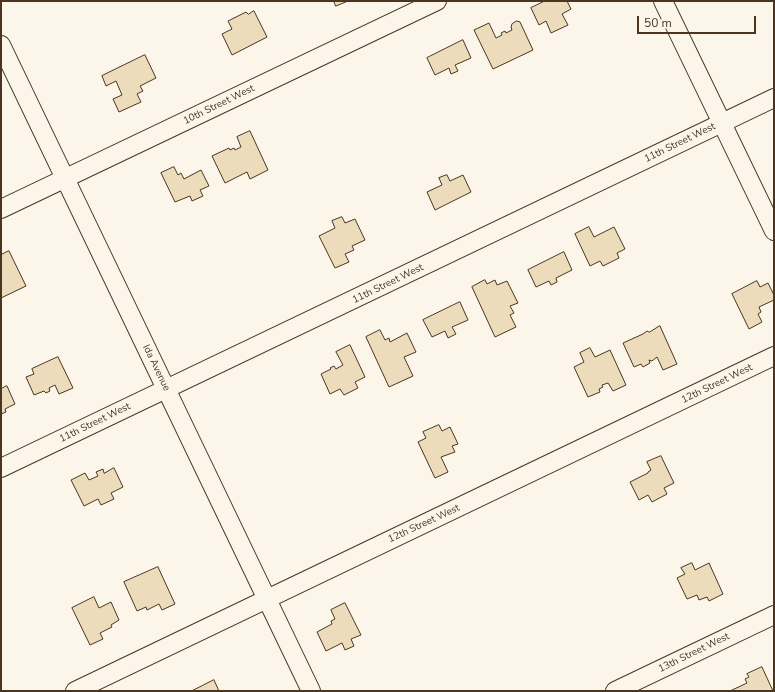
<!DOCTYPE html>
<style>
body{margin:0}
#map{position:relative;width:775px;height:692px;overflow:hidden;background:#fbf6e9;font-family:"Nunito Sans",sans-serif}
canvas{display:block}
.frame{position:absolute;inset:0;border:2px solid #4a3520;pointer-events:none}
.scale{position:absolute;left:637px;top:16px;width:119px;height:18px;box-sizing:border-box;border:2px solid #4a3520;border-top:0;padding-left:5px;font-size:12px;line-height:14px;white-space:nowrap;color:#4a3520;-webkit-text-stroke:3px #fbf6e9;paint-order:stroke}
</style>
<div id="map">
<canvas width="775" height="692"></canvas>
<div class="frame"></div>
<div class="scale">50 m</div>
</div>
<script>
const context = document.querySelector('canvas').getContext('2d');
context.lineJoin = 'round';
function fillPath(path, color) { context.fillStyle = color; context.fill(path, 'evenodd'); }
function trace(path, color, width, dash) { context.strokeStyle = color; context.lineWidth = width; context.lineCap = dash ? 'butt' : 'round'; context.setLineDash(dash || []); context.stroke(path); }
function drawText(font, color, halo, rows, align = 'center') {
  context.font = font + ' "Nunito Sans",sans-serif'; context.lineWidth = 3; context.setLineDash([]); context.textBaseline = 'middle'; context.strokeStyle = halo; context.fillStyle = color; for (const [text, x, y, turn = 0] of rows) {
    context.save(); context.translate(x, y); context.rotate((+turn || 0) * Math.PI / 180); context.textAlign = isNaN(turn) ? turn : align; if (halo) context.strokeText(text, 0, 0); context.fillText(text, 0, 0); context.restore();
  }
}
const building = new Path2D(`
 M 334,1 L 348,1 L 336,6 Z
 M 545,1 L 567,1 L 571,9 L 562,14 L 568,25 L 551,33 L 546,21 L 539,25 L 531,8 Z
 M 254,11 L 267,37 L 232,55 L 222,34 L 232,29 L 228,21 L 246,12 L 248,14 Z
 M 517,21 L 520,22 L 533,50 L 493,69 L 474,30 L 489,23 L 496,38 L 502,35 L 501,33 L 505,31 L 506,33 L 512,30 L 511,27 L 512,24 Z
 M 463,40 L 471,58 L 455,65 L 458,71 L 451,74 L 449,68 L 435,75 L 427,58 Z
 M 145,55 L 156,78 L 140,86 L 143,91 L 137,94 L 141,102 L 119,112 L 113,99 L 122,95 L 116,81 L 106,86 L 102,76 Z
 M 250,131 L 268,170 L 250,179 L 247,172 L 225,183 L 212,156 L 229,148 L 230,150 L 234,148 L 235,150 L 241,147 L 237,137 Z
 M 174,167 L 178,175 L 181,173 L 184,179 L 201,170 L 209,186 L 200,190 L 203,196 L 192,201 L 190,196 L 175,202 L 161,173 Z
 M 447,175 L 450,181 L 463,175 L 471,192 L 435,210 L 427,192 L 442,185 L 439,178 Z
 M 342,217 L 345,223 L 355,219 L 365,240 L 352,246 L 354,250 L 345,254 L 349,262 L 335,268 L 319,236 L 335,228 L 332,221 Z
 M 589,227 L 594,237 L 614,227 L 625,249 L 617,253 L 619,258 L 603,266 L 600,261 L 590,266 L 575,234 Z
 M 9,251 L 26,286 L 1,298 L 1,255 Z
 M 564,252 L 572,270 L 556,278 L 557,282 L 551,285 L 549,281 L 536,287 L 528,270 Z
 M 485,280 L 487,284 L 495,280 L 497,285 L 507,281 L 518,303 L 510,306 L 514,313 L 510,315 L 516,327 L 495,337 L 472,287 Z
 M 757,281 L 760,287 L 768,283 L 774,295 L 774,300 L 759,307 L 761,312 L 758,314 L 762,322 L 749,329 L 732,294 Z
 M 460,302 L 468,320 L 452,327 L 456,334 L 448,338 L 445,331 L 432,337 L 423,320 Z
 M 660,326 L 677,364 L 663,370 L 657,357 L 652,361 L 649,360 L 650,363 L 643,367 L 641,364 L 634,367 L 623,343 L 643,334 L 647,331 L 649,332 Z
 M 380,330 L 385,340 L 389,338 L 390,342 L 407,333 L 416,352 L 404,357 L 413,376 L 389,387 L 366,337 Z
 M 350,345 L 365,377 L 355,382 L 358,388 L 344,395 L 340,389 L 330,394 L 321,374 L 331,369 L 330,368 L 334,366 L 336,369 L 343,365 L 336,352 Z
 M 590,348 L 595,357 L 610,350 L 626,385 L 613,391 L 608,383 L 602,385 L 603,387 L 599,389 L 600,392 L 588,397 L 574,367 L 584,362 L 580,353 Z
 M 58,357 L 73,388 L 59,394 L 55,385 L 49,388 L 50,391 L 46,393 L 44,391 L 34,395 L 26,377 L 34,374 L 32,369 Z
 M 7,386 L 15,404 L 5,409 L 6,412 L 1,414 L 1,389 Z
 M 439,425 L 442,431 L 450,427 L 458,444 L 452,446 L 455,452 L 441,457 L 448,472 L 435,478 L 418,442 L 426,438 L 423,432 Z
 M 661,456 L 674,483 L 664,488 L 667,494 L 652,502 L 648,495 L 639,500 L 630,482 L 648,473 L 648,472 L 651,470 L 647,462 Z
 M 114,468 L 123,487 L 111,493 L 114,499 L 101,505 L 98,499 L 84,506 L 71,480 L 85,473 L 89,480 L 98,476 L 96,472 L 103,469 L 104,473 Z
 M 692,563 L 695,570 L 709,563 L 723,594 L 709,601 L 707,597 L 699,600 L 697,595 L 687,599 L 677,578 L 685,574 L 681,568 Z
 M 158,567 L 175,604 L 162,610 L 159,604 L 147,610 L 146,607 L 137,611 L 124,582 Z
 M 94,597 L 99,608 L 111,602 L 119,620 L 111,625 L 112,627 L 100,633 L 103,639 L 90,645 L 72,608 Z
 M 345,603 L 361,635 L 351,639 L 354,646 L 345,650 L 342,643 L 326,651 L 317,632 L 332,624 L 331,621 L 335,619 L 331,610 Z
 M 762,667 L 773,691 L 730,691 L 747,683 L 745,679 L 749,677 L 747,674 Z
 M 214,680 L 219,691 L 192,691 Z`);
const minor = new Path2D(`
 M 663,1 L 774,231
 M 1,45 L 311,691
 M 1,209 L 437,1
 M 1,468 L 774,98
 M 75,691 L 774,356
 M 615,691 L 774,615`);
const streetNames = [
 ["10th Street West",219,105,-26],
 ["11th Street West",680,143,-26],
 ["11th Street West",388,284,-26],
 ["Ida Avenue",156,368,64],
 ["12th Street West",717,384,-26],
 ["11th Street West",95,423,-26],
 ["12th Street West",424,524,-25],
 ["13th Street West",694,653,-26]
];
fillPath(building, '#ecdcbc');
trace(building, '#4a3520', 1);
trace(minor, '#4a3520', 20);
trace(minor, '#fbf6e9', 18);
drawText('10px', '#4a3520', '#fbf6e9', streetNames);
</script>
